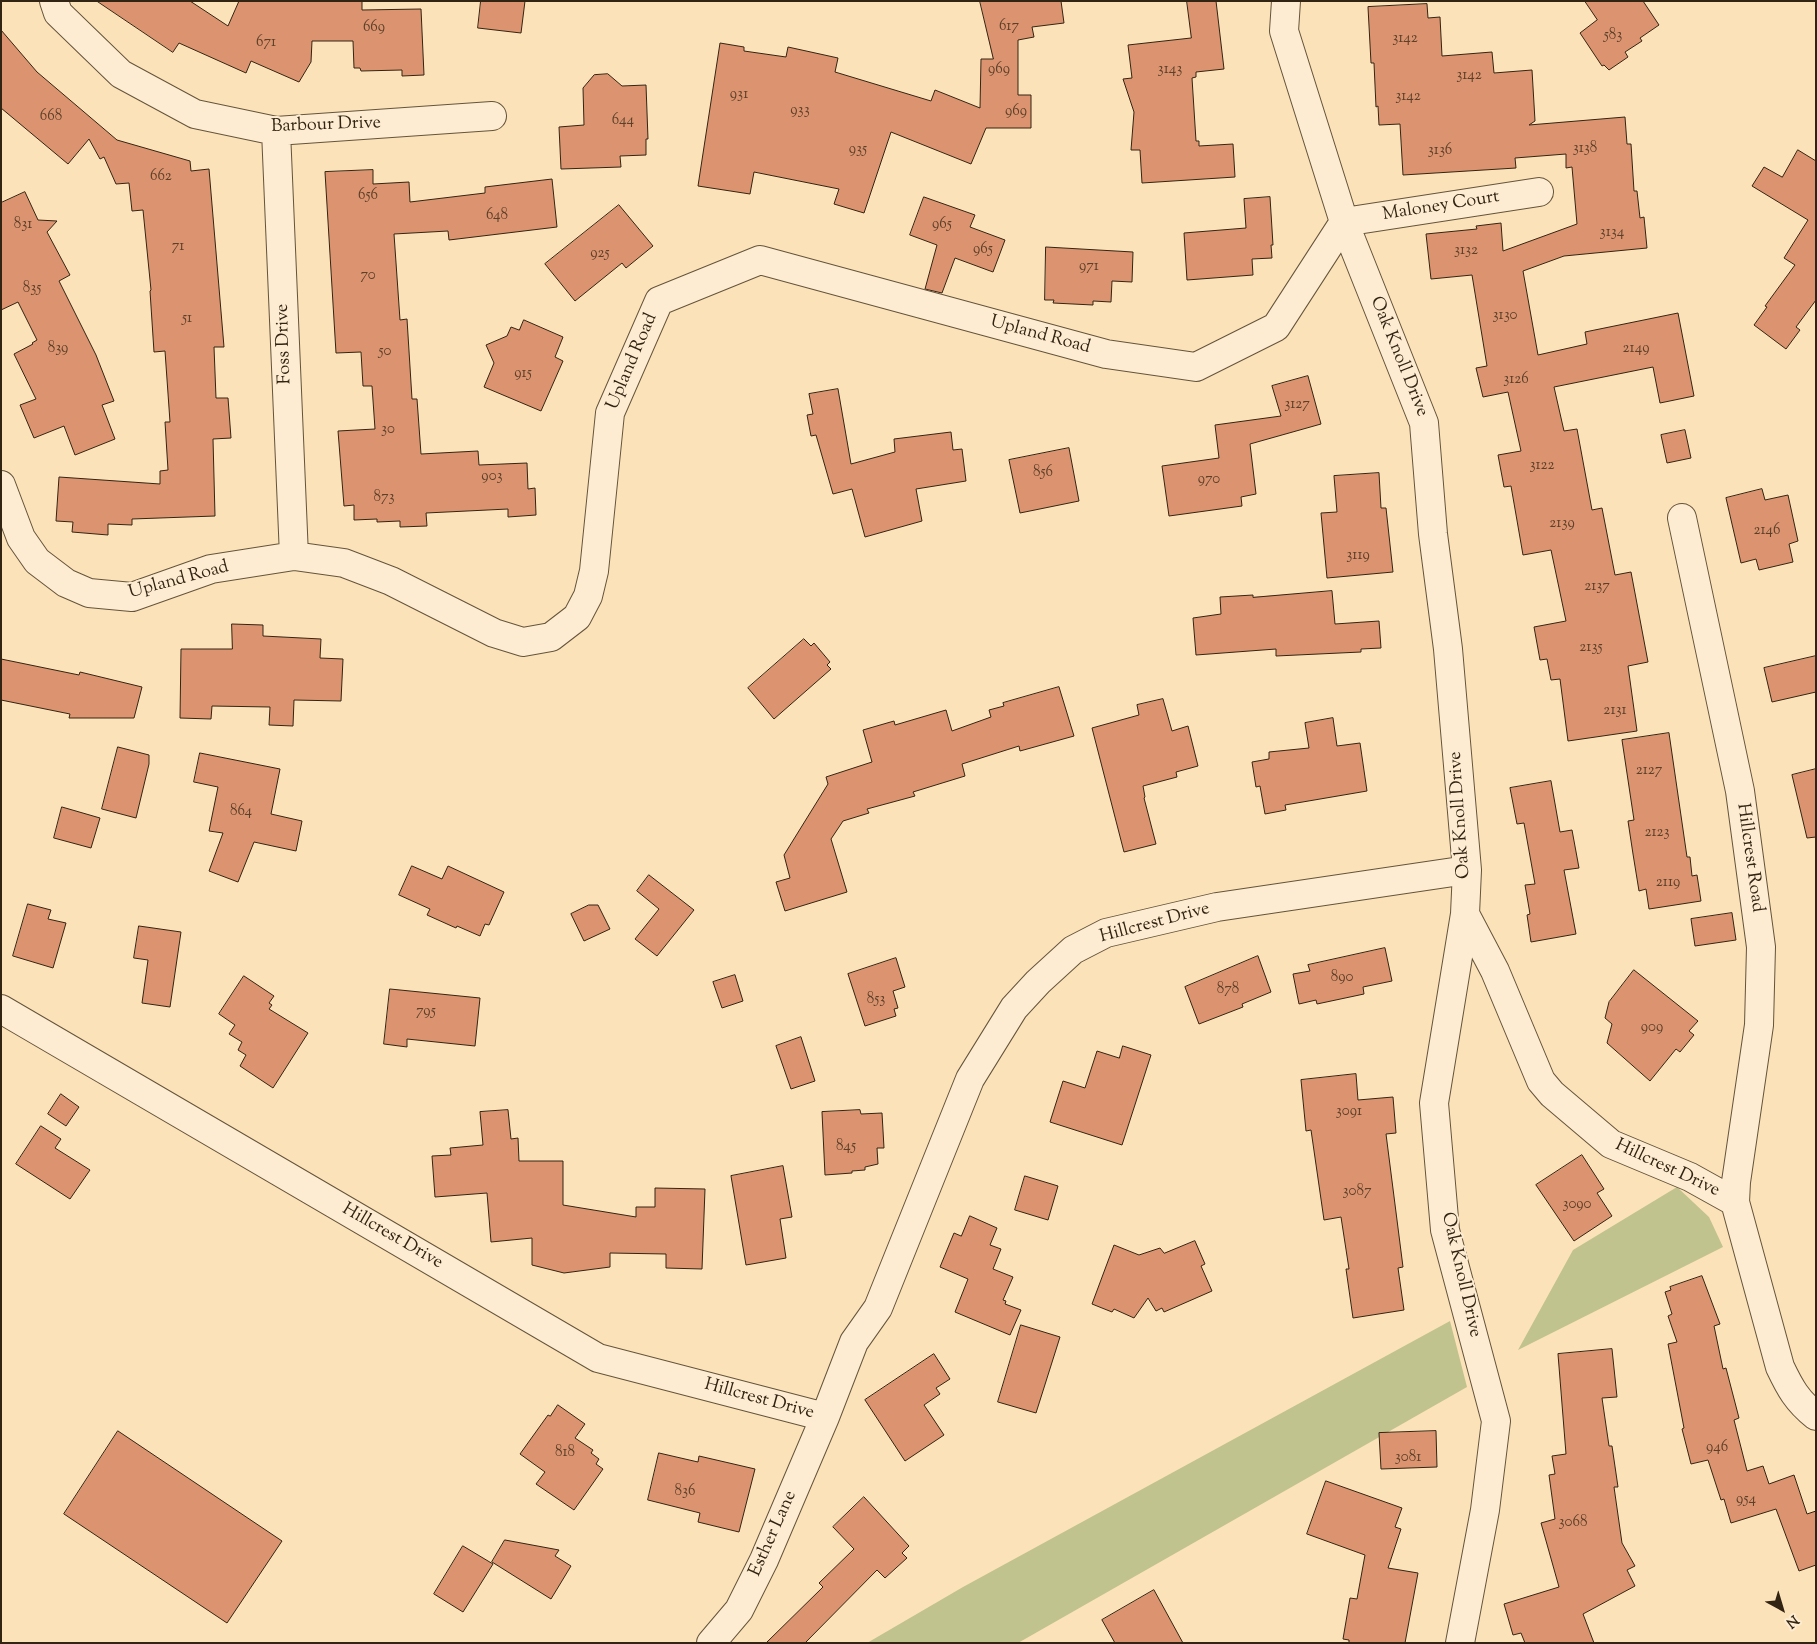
<!DOCTYPE html>
<style>
body{margin:0}
#map{position:relative;width:1817px;height:1644px;overflow:hidden;background:#fce2b8;font-family:"Sorts Mill Goudy",serif}
canvas{display:block}
.frame{position:absolute;inset:0;border:2px solid #322413;pointer-events:none}
.north{position:absolute;left:1757px;top:1584px;width:50px;height:50px;-webkit-text-stroke:4px #fdecd1;paint-order:stroke;rotate:141deg;font-size:14px;font-weight:700;line-height:20px;text-align:center;color:#322413}
.north::after{content:'';display:block;margin:auto;width:18px;height:22px;background:#322413;clip-path:polygon(50% 0,100% 100%,50% 72%,0 100%)}
</style>
<div id="map">
<canvas width="1817" height="1644"></canvas>
<div class="frame"></div>
<div class="north">N</div>
</div>
<script>
const context = document.querySelector('canvas').getContext('2d');
context.lineJoin = 'round';
function fillPath(path, color) { context.fillStyle = color; context.fill(path, 'evenodd'); }
function trace(path, color, width, dash) { context.strokeStyle = color; context.lineWidth = width; context.lineCap = dash ? 'butt' : 'round'; context.setLineDash(dash || []); context.stroke(path); }
function drawText(font, color, halo, rows, align = 'center') {
  context.font = font + ' "Sorts Mill Goudy",serif'; context.lineWidth = 4; context.setLineDash([]); context.textBaseline = 'middle'; context.strokeStyle = halo; context.fillStyle = color; for (const [text, x, y, turn = 0] of rows) {
    context.save(); context.translate(x, y); context.rotate((+turn || 0) * Math.PI / 180); context.textAlign = isNaN(turn) ? turn : align; if (halo) context.strokeText(text, 0, 0); context.fillText(text, 0, 0); context.restore();
  }
}
const green = new Path2D(`
 M 1677,1187 L 1709,1217 L 1723,1247 L 1518,1350 L 1573,1250 Z
 M 1450,1321 L 1467,1387 L 1018,1643 L 867,1643 L 963,1587 Z`);
const building = new Path2D(`
 M 97,1 L 190,1 L 228,26 L 239,1 L 362,1 L 362,10 L 421,9 L 424,75 L 402,76 L 402,70 L 361,71 L 360,68 L 354,68 L 353,41 L 312,41 L 311,62 L 299,82 L 251,61 L 246,73 L 179,43 L 173,52 Z
 M 481,1 L 525,1 L 521,33 L 478,28 Z
 M 980,1 L 1061,1 L 1064,23 L 1032,27 L 1034,37 L 1018,40 L 1018,95 L 1031,95 L 1031,128 L 986,128 L 971,164 L 891,132 L 864,213 L 834,204 L 839,189 L 754,172 L 750,194 L 698,186 L 720,43 L 744,47 L 744,51 L 786,57 L 788,47 L 838,58 L 835,72 L 931,101 L 935,90 L 980,108 L 981,59 L 993,59 Z
 M 1187,1 L 1216,1 L 1224,69 L 1196,72 L 1196,77 L 1192,78 L 1196,141 L 1199,141 L 1199,146 L 1233,144 L 1235,177 L 1142,183 L 1140,150 L 1131,150 L 1134,112 L 1123,79 L 1132,78 L 1128,45 L 1191,38 Z
 M 1585,1 L 1643,1 L 1659,25 L 1640,38 L 1642,41 L 1625,52 L 1628,57 L 1609,70 L 1604,65 L 1602,66 L 1580,33 L 1597,20 Z
 M 1427,4 L 1428,18 L 1440,17 L 1442,56 L 1492,52 L 1494,73 L 1532,70 L 1535,121 L 1529,125 L 1625,117 L 1627,144 L 1631,144 L 1634,191 L 1637,191 L 1640,218 L 1644,217 L 1647,248 L 1564,256 L 1523,271 L 1538,355 L 1587,344 L 1585,332 L 1678,313 L 1694,396 L 1660,403 L 1653,367 L 1554,387 L 1564,431 L 1577,429 L 1592,510 L 1602,508 L 1615,575 L 1631,572 L 1648,662 L 1628,666 L 1637,731 L 1568,741 L 1560,679 L 1551,680 L 1547,659 L 1540,660 L 1534,627 L 1566,621 L 1551,550 L 1523,555 L 1511,486 L 1504,487 L 1498,455 L 1521,451 L 1508,392 L 1483,397 L 1476,368 L 1487,366 L 1472,275 L 1431,279 L 1426,234 L 1477,229 L 1476,226 L 1501,223 L 1503,251 L 1577,224 L 1572,167 L 1566,168 L 1566,154 L 1515,158 L 1516,168 L 1403,175 L 1400,124 L 1379,125 L 1378,106 L 1376,107 L 1374,63 L 1371,63 L 1368,7 Z
 M 1,30 L 37,72 L 117,140 L 190,161 L 191,171 L 209,169 L 224,347 L 214,347 L 216,398 L 228,398 L 231,438 L 213,439 L 215,516 L 132,519 L 132,525 L 108,524 L 108,535 L 72,532 L 73,522 L 56,521 L 59,477 L 160,484 L 160,471 L 168,470 L 165,422 L 170,422 L 165,351 L 154,352 L 150,291 L 151,290 L 143,210 L 132,211 L 129,183 L 116,184 L 104,157 L 100,159 L 89,139 L 68,164 L 1,108 Z
 M 608,74 L 622,86 L 646,85 L 648,139 L 646,139 L 646,155 L 620,156 L 621,167 L 561,169 L 559,127 L 584,125 L 583,88 L 594,75 Z
 M 1798,150 L 1816,161 L 1816,300 L 1796,327 L 1800,330 L 1786,349 L 1754,325 L 1767,307 L 1765,306 L 1795,265 L 1784,258 L 1808,220 L 1752,186 L 1764,167 L 1782,177 Z
 M 373,170 L 373,184 L 409,182 L 410,202 L 485,193 L 485,187 L 552,179 L 557,227 L 449,240 L 448,231 L 394,234 L 400,320 L 407,319 L 412,399 L 417,399 L 421,454 L 478,451 L 479,465 L 527,463 L 528,489 L 535,488 L 536,515 L 508,517 L 508,509 L 426,513 L 427,526 L 400,527 L 400,521 L 377,522 L 377,519 L 354,520 L 354,505 L 344,506 L 338,431 L 375,429 L 372,386 L 363,386 L 361,352 L 336,353 L 325,172 Z
 M 25,192 L 38,220 L 57,221 L 47,232 L 70,275 L 59,281 L 96,355 L 114,401 L 102,405 L 115,439 L 75,455 L 64,426 L 34,438 L 20,405 L 36,399 L 14,354 L 33,344 L 32,343 L 37,340 L 18,302 L 1,310 L 1,203 Z
 M 924,197 L 975,215 L 970,227 L 1005,240 L 993,272 L 955,258 L 942,293 L 925,289 L 937,245 L 910,235 Z
 M 1270,197 L 1273,245 L 1271,245 L 1272,258 L 1252,259 L 1253,275 L 1187,280 L 1184,233 L 1246,228 L 1244,199 Z
 M 619,205 L 653,246 L 626,268 L 622,263 L 575,301 L 545,264 Z
 M 1046,247 L 1133,252 L 1132,282 L 1112,281 L 1111,302 L 1093,301 L 1093,305 L 1053,303 L 1054,300 L 1045,300 Z
 M 524,320 L 563,337 L 555,357 L 563,361 L 541,411 L 484,387 L 494,363 L 486,345 L 507,336 L 511,327 L 519,330 Z
 M 1308,376 L 1321,424 L 1250,444 L 1256,494 L 1241,497 L 1242,506 L 1169,516 L 1162,466 L 1219,458 L 1215,425 L 1281,416 L 1272,386 Z
 M 838,389 L 851,464 L 895,452 L 894,439 L 951,432 L 953,450 L 962,449 L 966,481 L 916,489 L 922,521 L 865,537 L 852,489 L 833,494 L 816,435 L 811,436 L 807,415 L 813,414 L 809,394 Z
 M 1685,430 L 1691,458 L 1667,463 L 1661,435 Z
 M 1069,448 L 1079,501 L 1020,513 L 1009,460 Z
 M 1379,473 L 1381,508 L 1386,508 L 1393,572 L 1327,578 L 1321,513 L 1337,512 L 1334,476 Z
 M 1762,489 L 1765,500 L 1788,495 L 1798,541 L 1789,544 L 1793,562 L 1759,570 L 1756,559 L 1741,563 L 1726,498 Z
 M 1332,591 L 1335,624 L 1379,621 L 1381,648 L 1361,649 L 1361,652 L 1276,656 L 1276,649 L 1196,655 L 1193,618 L 1221,614 L 1220,597 L 1253,595 L 1253,597 Z
 M 232,624 L 263,625 L 263,636 L 321,639 L 320,658 L 343,659 L 341,701 L 294,700 L 293,726 L 269,725 L 270,707 L 212,706 L 211,719 L 180,718 L 181,649 L 232,649 Z
 M 804,639 L 811,646 L 814,643 L 830,662 L 827,665 L 831,669 L 774,719 L 748,688 Z
 M 1816,656 L 1816,692 L 1772,702 L 1764,668 Z
 M 1,659 L 79,675 L 80,672 L 142,687 L 134,718 L 69,718 L 70,714 L 1,700 Z
 M 1059,687 L 1074,736 L 1020,751 L 1019,746 L 962,764 L 965,776 L 913,792 L 915,796 L 867,809 L 869,813 L 843,821 L 831,839 L 847,892 L 785,911 L 776,882 L 790,878 L 784,855 L 828,784 L 826,777 L 872,762 L 863,730 L 894,721 L 895,725 L 946,710 L 952,731 L 991,717 L 989,710 L 1004,706 L 1003,703 Z
 M 1163,699 L 1172,731 L 1188,726 L 1198,766 L 1176,772 L 1177,777 L 1143,786 L 1145,797 L 1144,798 L 1156,844 L 1124,852 L 1092,728 L 1139,715 L 1137,705 Z
 M 1333,718 L 1337,746 L 1360,743 L 1367,791 L 1285,805 L 1286,810 L 1265,814 L 1260,786 L 1256,787 L 1252,762 L 1269,759 L 1269,752 L 1309,748 L 1305,723 Z
 M 1669,733 L 1687,857 L 1690,857 L 1692,876 L 1697,875 L 1701,901 L 1649,909 L 1646,889 L 1639,891 L 1633,854 L 1628,821 L 1634,820 L 1622,740 Z
 M 118,747 L 149,755 L 149,764 L 136,818 L 102,809 Z
 M 200,753 L 280,769 L 271,814 L 302,821 L 296,851 L 254,842 L 238,882 L 209,871 L 223,833 L 209,831 L 218,787 L 194,782 Z
 M 1816,769 L 1816,837 L 1807,838 L 1792,775 Z
 M 1551,781 L 1560,832 L 1572,830 L 1579,868 L 1564,870 L 1576,934 L 1531,942 L 1527,915 L 1530,914 L 1525,885 L 1535,884 L 1524,823 L 1517,824 L 1510,788 Z
 M 62,807 L 100,818 L 91,848 L 54,838 Z
 M 412,866 L 442,879 L 448,866 L 504,892 L 489,925 L 485,924 L 480,936 L 457,926 L 456,928 L 427,915 L 430,909 L 399,895 Z
 M 649,875 L 694,910 L 657,956 L 635,939 L 659,909 L 637,891 Z
 M 28,904 L 51,910 L 48,919 L 66,923 L 53,968 L 13,956 Z
 M 589,905 L 598,905 L 610,929 L 584,941 L 571,914 Z
 M 1732,913 L 1736,940 L 1695,946 L 1691,919 Z
 M 139,926 L 181,932 L 170,1007 L 142,1003 L 148,960 L 134,958 Z
 M 1385,948 L 1392,981 L 1363,987 L 1364,994 L 1317,1004 L 1316,1000 L 1299,1004 L 1293,974 L 1310,971 L 1308,965 Z
 M 1258,956 L 1271,992 L 1242,1004 L 1243,1007 L 1199,1024 L 1185,987 Z
 M 896,958 L 905,987 L 893,991 L 898,1008 L 894,1009 L 896,1016 L 865,1026 L 848,974 Z
 M 1634,970 L 1698,1021 L 1689,1031 L 1694,1035 L 1680,1052 L 1676,1049 L 1650,1081 L 1607,1043 L 1612,1024 L 1605,1018 L 1609,1002 Z
 M 735,975 L 743,1001 L 722,1008 L 713,982 Z
 M 244,976 L 274,996 L 269,1003 L 272,1005 L 269,1009 L 308,1033 L 273,1088 L 240,1066 L 246,1055 L 238,1050 L 242,1042 L 229,1034 L 235,1025 L 219,1014 Z
 M 390,989 L 480,998 L 475,1046 L 407,1039 L 407,1047 L 384,1044 Z
 M 801,1037 L 815,1081 L 791,1089 L 776,1046 Z
 M 1123,1046 L 1151,1055 L 1122,1145 L 1050,1122 L 1063,1081 L 1085,1088 L 1097,1051 L 1119,1058 Z
 M 1356,1074 L 1358,1100 L 1393,1097 L 1396,1133 L 1386,1134 L 1403,1267 L 1398,1268 L 1404,1310 L 1353,1318 L 1346,1269 L 1349,1269 L 1341,1217 L 1324,1220 L 1311,1130 L 1306,1131 L 1301,1080 Z
 M 61,1094 L 79,1107 L 66,1126 L 48,1114 Z
 M 508,1110 L 511,1139 L 518,1138 L 519,1161 L 563,1161 L 563,1205 L 636,1217 L 636,1207 L 655,1207 L 655,1188 L 705,1189 L 702,1269 L 666,1268 L 666,1254 L 610,1253 L 610,1267 L 564,1273 L 532,1265 L 532,1238 L 491,1242 L 487,1193 L 435,1197 L 432,1156 L 451,1155 L 450,1148 L 483,1145 L 480,1112 Z
 M 860,1110 L 861,1114 L 882,1113 L 884,1148 L 877,1148 L 878,1164 L 865,1167 L 865,1170 L 852,1171 L 852,1173 L 825,1175 L 822,1112 Z
 M 41,1126 L 61,1139 L 55,1148 L 90,1170 L 70,1199 L 16,1164 Z
 M 1582,1155 L 1604,1189 L 1597,1193 L 1612,1216 L 1574,1241 L 1536,1185 Z
 M 783,1166 L 792,1217 L 780,1219 L 786,1258 L 746,1265 L 731,1176 Z
 M 1025,1176 L 1058,1186 L 1048,1220 L 1015,1210 Z
 M 970,1216 L 997,1228 L 990,1245 L 1001,1249 L 993,1269 L 1013,1277 L 1003,1300 L 1006,1301 L 1005,1304 L 1021,1310 L 1010,1335 L 955,1312 L 968,1279 L 940,1267 L 954,1233 L 961,1236 Z
 M 1195,1241 L 1205,1264 L 1201,1266 L 1212,1291 L 1164,1312 L 1162,1308 L 1156,1311 L 1148,1298 L 1134,1318 L 1114,1309 L 1112,1312 L 1092,1304 L 1114,1245 L 1139,1255 L 1160,1248 L 1164,1253 Z
 M 1702,1276 L 1720,1324 L 1714,1326 L 1723,1369 L 1726,1368 L 1739,1418 L 1734,1420 L 1747,1471 L 1763,1466 L 1769,1484 L 1794,1475 L 1807,1514 L 1816,1511 L 1816,1565 L 1799,1571 L 1776,1509 L 1731,1523 L 1724,1499 L 1721,1500 L 1708,1460 L 1691,1464 L 1682,1429 L 1684,1428 L 1668,1344 L 1677,1342 L 1668,1316 L 1672,1314 L 1665,1292 L 1671,1290 L 1670,1287 Z
 M 1021,1325 L 1060,1337 L 1036,1413 L 998,1402 Z
 M 1612,1349 L 1617,1397 L 1602,1398 L 1609,1446 L 1612,1446 L 1618,1487 L 1614,1487 L 1622,1543 L 1635,1566 L 1627,1570 L 1635,1586 L 1583,1614 L 1594,1643 L 1525,1643 L 1521,1633 L 1513,1635 L 1504,1604 L 1559,1587 L 1541,1523 L 1555,1519 L 1549,1475 L 1555,1474 L 1552,1456 L 1566,1454 L 1558,1354 Z
 M 934,1354 L 950,1379 L 936,1388 L 940,1394 L 924,1405 L 944,1435 L 905,1461 L 865,1400 Z
 M 558,1405 L 585,1424 L 575,1438 L 593,1450 L 591,1453 L 599,1459 L 596,1464 L 603,1469 L 574,1510 L 536,1484 L 545,1472 L 520,1454 L 548,1415 L 550,1416 Z
 M 118,1431 L 282,1541 L 227,1623 L 64,1514 Z
 M 1436,1431 L 1437,1467 L 1381,1469 L 1379,1433 Z
 M 659,1453 L 698,1462 L 699,1456 L 755,1469 L 739,1532 L 698,1522 L 700,1513 L 648,1500 Z
 M 1326,1481 L 1402,1508 L 1395,1527 L 1401,1529 L 1388,1568 L 1418,1573 L 1405,1643 L 1349,1643 L 1349,1640 L 1343,1639 L 1350,1598 L 1357,1599 L 1365,1555 L 1307,1534 Z
 M 864,1497 L 909,1546 L 902,1553 L 907,1558 L 885,1578 L 877,1570 L 805,1643 L 766,1643 L 823,1587 L 819,1583 L 854,1549 L 833,1527 Z
 M 505,1540 L 559,1550 L 555,1556 L 571,1566 L 551,1599 L 492,1562 Z
 M 463,1546 L 493,1564 L 463,1612 L 434,1594 Z
 M 1154,1590 L 1183,1643 L 1115,1643 L 1102,1620 Z`);
const minor = new Path2D(`
 M 54,1 L 58,13 L 121,74 L 195,114 L 276,131 L 492,116
 M 1286,1 L 1284,31 L 1344,222 L 1424,423 L 1433,534 L 1448,649 L 1467,870 L 1465,914 L 1434,1103 L 1445,1230 L 1496,1421 L 1485,1510 L 1460,1643
 M 276,131 L 294,556
 M 1,485 L 21,538 L 37,561 L 66,583 L 89,593 L 132,597 L 211,569 L 294,556 L 344,563 L 391,581 L 494,633 L 523,642 L 551,637 L 577,617 L 588,596 L 594,571 L 610,413 L 659,301 L 760,260 L 1106,354 L 1196,367 L 1276,327 L 1344,222 L 1539,192
 M 1682,518 L 1740,791 L 1761,947 L 1759,1025 L 1736,1182 L 1735,1202
 M 1465,914 L 1495,971 L 1541,1081 L 1552,1094 L 1611,1144 L 1690,1177 L 1735,1202 L 1780,1367 C 1790,1388 1797,1401 1816,1416
 M 1,1009 L 598,1358 L 825,1417 L 854,1342 L 878,1308 L 970,1079 L 1014,1008 L 1038,982 L 1073,950 L 1106,933 L 1217,907 L 1467,870
 M 711,1643 L 739,1610 L 764,1560 L 825,1417`);
const numberNames = [
 ["617",1009,27],
 ["669",374,28],
 ["583",1613,36],
 ["3142",1405,39],
 ["671",266,43],
 ["969",999,70],
 ["3143",1170,70],
 ["3142",1469,76],
 ["931",739,95],
 ["3142",1408,97],
 ["933",800,111],
 ["969",1016,112],
 ["668",51,117],
 ["644",623,121],
 ["3138",1585,149],
 ["935",858,150],
 ["3136",1440,151],
 ["662",161,177],
 ["656",368,196],
 ["648",497,216],
 ["831",23,225],
 ["965",942,225],
 ["3134",1612,233],
 ["71",178,247],
 ["965",983,250],
 ["3132",1466,251],
 ["925",600,254],
 ["971",1089,267],
 ["70",368,276],
 ["835",32,289],
 ["3130",1505,316],
 ["51",187,319],
 ["839",58,349],
 ["2149",1636,349],
 ["50",385,352],
 ["915",523,374],
 ["3126",1516,380],
 ["3127",1297,405],
 ["30",388,430],
 ["3122",1542,466],
 ["856",1043,473],
 ["903",492,477],
 ["970",1209,480],
 ["873",384,498],
 ["2139",1562,524],
 ["2146",1767,531],
 ["3119",1358,556],
 ["2137",1597,587],
 ["2135",1591,648],
 ["2131",1615,711],
 ["2127",1649,771],
 ["864",241,812],
 ["2123",1657,833],
 ["2119",1668,883],
 ["890",1342,978],
 ["878",1228,990],
 ["853",876,1000],
 ["795",426,1012],
 ["909",1652,1028],
 ["3091",1349,1112],
 ["845",846,1147],
 ["3087",1357,1192],
 ["3090",1577,1205],
 ["946",1717,1448],
 ["818",565,1453],
 ["3081",1408,1458],
 ["836",685,1492],
 ["954",1746,1500],
 ["3068",1573,1523]
];
const streetNames = [
 ["Barbour Drive",326,126,-2],
 ["Maloney Court",1441,207,-9],
 ["Upland Road",1040,336,15],
 ["Foss Drive",285,344,-92],
 ["Oak Knoll Drive",1398,357,68],
 ["Upland Road",633,362,-67],
 ["Upland Road",179,581,-15],
 ["Oak Knoll Drive",1461,815,-94],
 ["Hillcrest Road",1749,858,82],
 ["Hillcrest Drive",1155,924,-15],
 ["Hillcrest Drive",1667,1169,25],
 ["Hillcrest Drive",392,1237,30],
 ["Oak Knoll Drive",1460,1275,77],
 ["Hillcrest Drive",759,1400,15],
 ["Esther Lane",774,1534,-66]
];
fillPath(green, '#c0c38e');
fillPath(building, '#dc9470');
trace(building, '#322413', 1);
trace(minor, '#64543c', 30);
trace(minor, '#fdecd1', 28);
drawText('15px', '#5c402a', null, numberNames);
drawText('18px', '#322413', '#fdecd1', streetNames);
</script>
